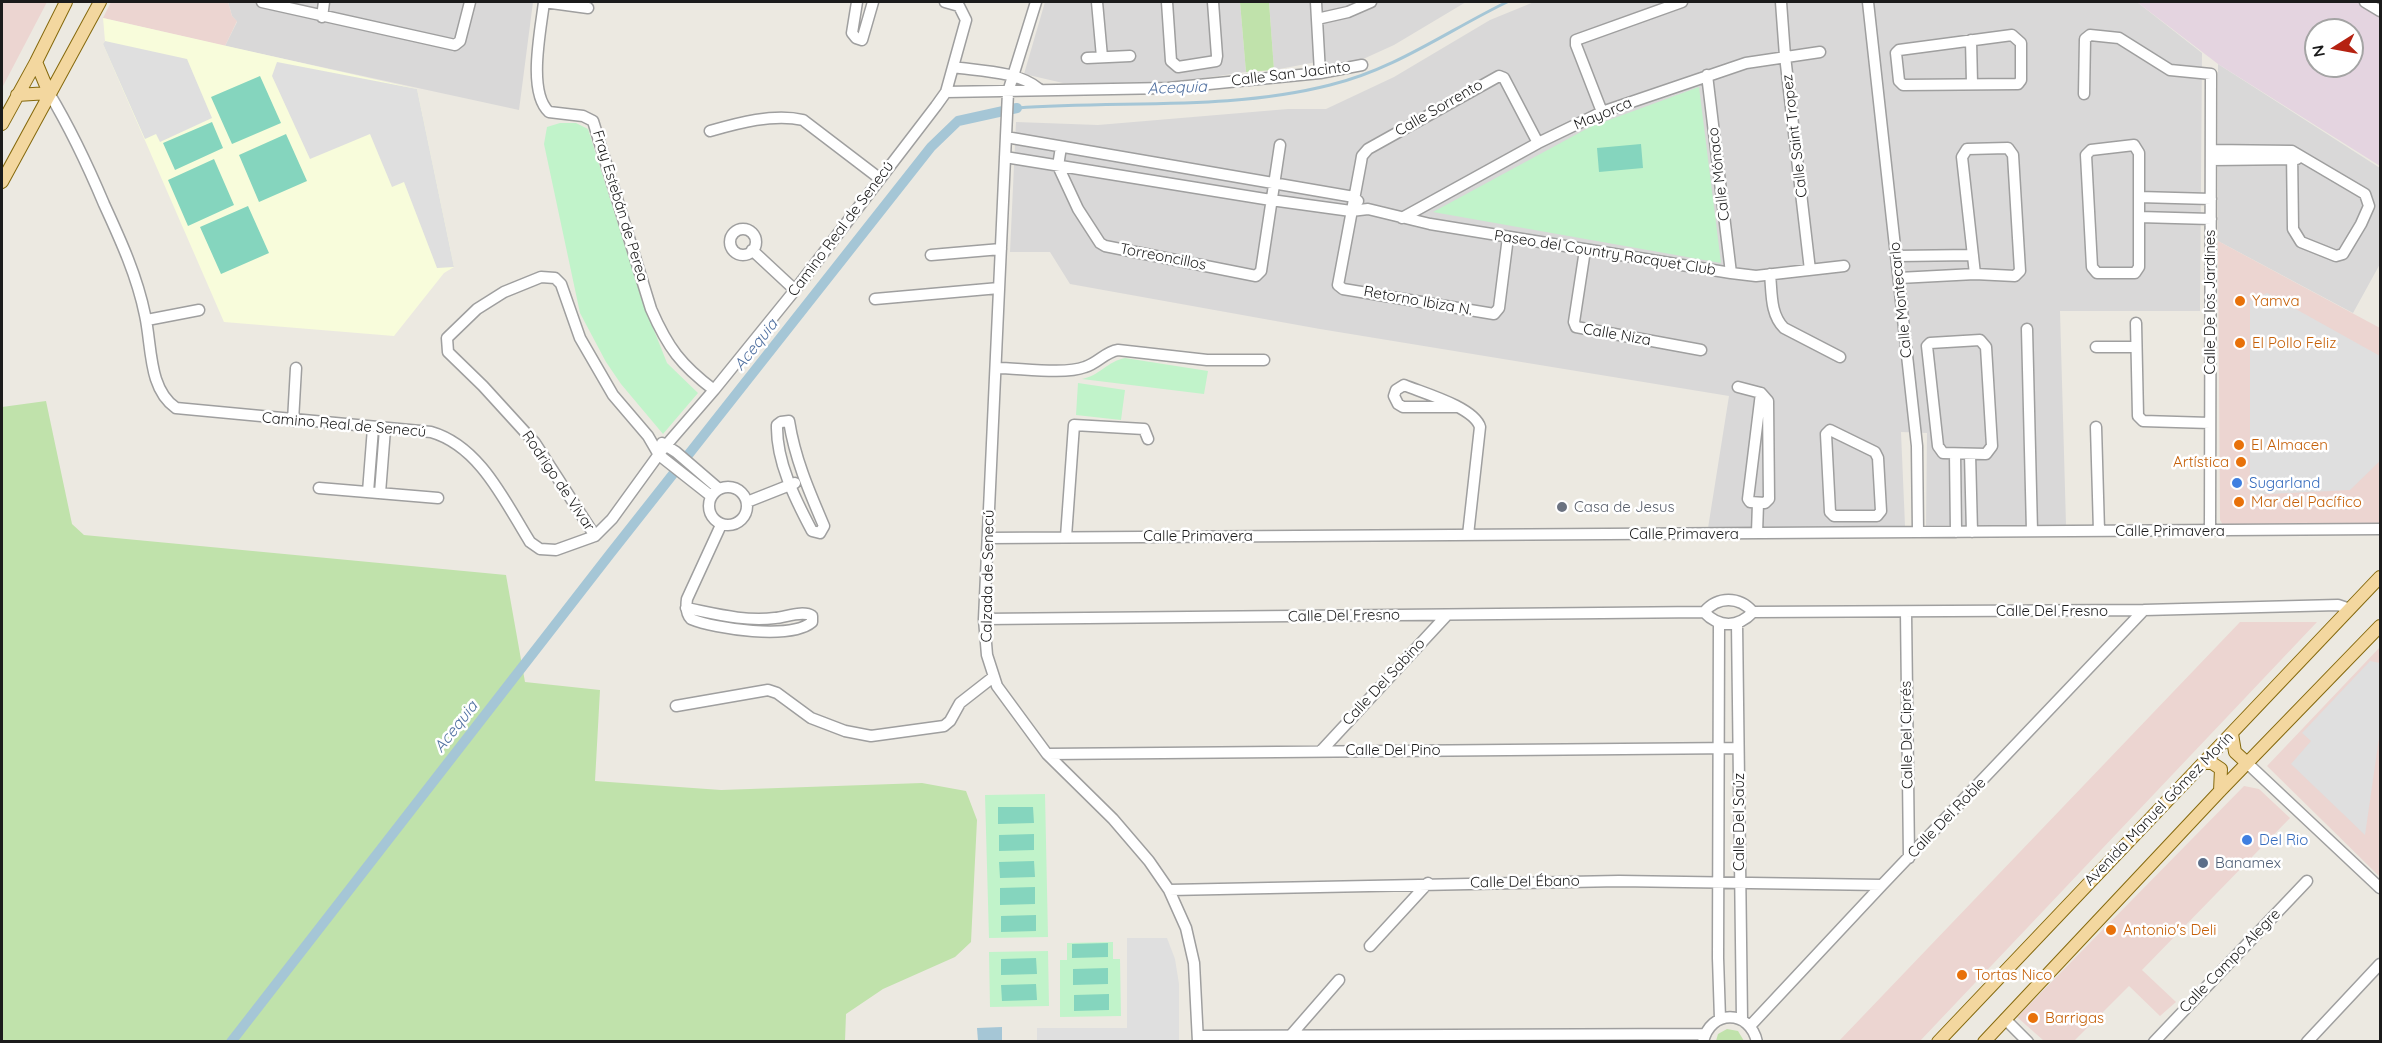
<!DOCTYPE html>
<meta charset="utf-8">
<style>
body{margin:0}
#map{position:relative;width:2382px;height:1043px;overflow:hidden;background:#ece9e1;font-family:Quicksand,sans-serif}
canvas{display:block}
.frame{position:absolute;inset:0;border:3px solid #1b1b1b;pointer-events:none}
.north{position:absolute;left:2304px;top:18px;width:60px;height:60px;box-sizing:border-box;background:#fff;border:2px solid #a4a4a4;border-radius:50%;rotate:259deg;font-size:16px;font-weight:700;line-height:24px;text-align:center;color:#1b1b1b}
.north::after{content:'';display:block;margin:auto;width:21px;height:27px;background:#b52211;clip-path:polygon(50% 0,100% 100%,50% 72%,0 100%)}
</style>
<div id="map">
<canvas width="2382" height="1043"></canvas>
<div class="frame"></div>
<div class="north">N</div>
</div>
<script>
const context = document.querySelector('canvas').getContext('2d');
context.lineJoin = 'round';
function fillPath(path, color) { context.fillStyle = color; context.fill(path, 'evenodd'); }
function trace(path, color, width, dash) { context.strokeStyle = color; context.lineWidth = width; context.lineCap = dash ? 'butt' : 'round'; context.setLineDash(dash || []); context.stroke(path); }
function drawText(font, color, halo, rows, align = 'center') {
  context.font = font + ' Quicksand,sans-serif'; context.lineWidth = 5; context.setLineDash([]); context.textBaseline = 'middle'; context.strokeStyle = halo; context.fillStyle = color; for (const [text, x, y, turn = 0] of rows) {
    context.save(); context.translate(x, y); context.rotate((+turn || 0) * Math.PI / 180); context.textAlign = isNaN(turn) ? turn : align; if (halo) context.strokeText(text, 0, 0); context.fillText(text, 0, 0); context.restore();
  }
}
const residential = new Path2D(`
 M 228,2 L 533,2 L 519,110 L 225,46 L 237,22 L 232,16 Z
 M 1045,2 L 1240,2 L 1246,72 L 1176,82 L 1118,83 L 1063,83 L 1024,74 Z
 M 1269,2 L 1466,2 L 1394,45 L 1350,65 L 1325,66 L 1322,61 L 1274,70 Z
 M 1534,2 L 2137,2 L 2202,53 L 2200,311 L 2060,311 L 2066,525 L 1926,526 L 1927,433 L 1901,432 L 1905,526 L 1708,528 L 1729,396 L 1320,329 L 1070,284 L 1050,252 L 1010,252 L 1016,122 L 1098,125 L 1288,109 L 1326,109 L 1394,77 L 1490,20 Z
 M 2218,64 L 2380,168 L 2380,264 L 2353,313 L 2218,241 Z`);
const commercial = new Path2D(`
 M 2,2 L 47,2 L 2,88 Z
 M 111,2 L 228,2 L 232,16 L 237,21 L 225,46 L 103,18 Z
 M 2218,241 L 2380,328 L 2380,524 L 2223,525 L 2220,520 Z
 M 2240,622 L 2317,622 L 1920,1041 L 1839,1041 Z
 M 2380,647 L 2380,877 L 2267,766 Z
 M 2244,786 L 2259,789 L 2290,818 L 2142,970 L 2176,1002 L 2160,1016 L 2129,986 L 2074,1041 L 2044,1041 L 2017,1017 Z`);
const industrial = new Path2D(`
 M 2137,2 L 2380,2 L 2380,166 L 2218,64 ZM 2316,30 L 2352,30 L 2352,66 L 2316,66 Z`);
const education = new Path2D(`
 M 103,18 L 417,89 L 454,267 L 444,273 L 394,336 L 224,322 L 103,44 L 105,41 Z`);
const grass = new Path2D(`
 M 1240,2 L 1269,2 L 1274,70 L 1246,72 Z
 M 46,401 L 72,524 L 84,535 L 506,575 L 525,682 L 600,690 L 595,781 L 721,790 L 922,783 L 966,791 L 977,820 L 971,942 L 955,957 L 883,989 L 846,1014 L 845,1041 L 2,1041 L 2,407 Z
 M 1727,1029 L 1738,1031 L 1744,1041 L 1716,1041 L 1718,1034 Z`);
const park = new Path2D(`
 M 1699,87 L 1721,263 L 1433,212 L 1590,127 Z
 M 560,123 L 576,123 L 588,129 L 642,300 L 667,363 L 698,393 L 663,434 L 621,384 L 606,362 L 580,313 L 544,144 L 547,127 Z
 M 1125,358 L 1208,371 L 1204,394 L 1082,379 C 1099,376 1108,361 1125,358 Z
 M 1078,383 L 1125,390 L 1121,420 L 1076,415 Z
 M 1045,794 L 1048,937 L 989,938 L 985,795 Z
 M 1113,942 L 1113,959 L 1120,959 L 1121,1016 L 1060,1017 L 1060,960 L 1067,960 L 1067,943 Z
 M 1048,951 L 1049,1006 L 990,1007 L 989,952 Z`);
const pitch = new Path2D(`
 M 260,76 L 281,123 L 232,144 L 211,97 Z
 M 212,122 L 223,148 L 175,170 L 163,143 Z
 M 286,134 L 307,181 L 259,202 L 239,155 Z
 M 1641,144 L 1643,168 L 1599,172 L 1597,148 Z
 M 214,159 L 234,205 L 188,226 L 168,180 Z
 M 248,206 L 269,253 L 221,274 L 200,227 Z
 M 998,807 L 1033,807 L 1034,823 L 998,824 Z
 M 1034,834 L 1034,850 L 999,851 L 999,835 Z
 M 1034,861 L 1035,877 L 1000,878 L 999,862 Z
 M 1035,887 L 1035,904 L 1000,905 L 1000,888 Z
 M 1036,915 L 1036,931 L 1001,932 L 1001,916 Z
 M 1108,943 L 1108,957 L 1072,958 L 1072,944 Z
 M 1036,958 L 1037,974 L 1001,975 L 1001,959 Z
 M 1108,968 L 1108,984 L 1073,985 L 1073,969 Z
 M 1036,984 L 1037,1000 L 1002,1001 L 1001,985 Z
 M 1109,994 L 1109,1010 L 1074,1011 L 1074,995 Z`);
const parking = new Path2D(`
 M 105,41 L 187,59 L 212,118 L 160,142 L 156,134 L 145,139 L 103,44 Z
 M 277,62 L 417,89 L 454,267 L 437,268 L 404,182 L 392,187 L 370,134 L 310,159 L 272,76 Z
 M 2267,293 L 2380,356 L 2380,461 L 2350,490 L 2250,495 L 2250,301 Z
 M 2370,661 L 2380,663 L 2380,731 L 2365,835 L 2291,764 L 2311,741 L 2302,733 Z
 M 1127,938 L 1167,938 L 1175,959 L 1179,984 L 1179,1041 L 1037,1041 L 1037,1028 L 1127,1028 Z`);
const water = new Path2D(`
 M 1002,1027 L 1002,1041 L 978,1041 L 977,1028 Z`);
const stream = new Path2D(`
 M 1017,108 C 1121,100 1228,111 1330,85 C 1394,70 1449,30 1507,2`);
const canal = new Path2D(`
 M 231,1042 L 610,554 L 931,147 L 958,121 L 1017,108`);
const minor = new Path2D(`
 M 262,2 L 455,45 L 460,41 L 470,2
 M 544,2 C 541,29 527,92 549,112 L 583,116 L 593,121 L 651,309 C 668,348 681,365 714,390
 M 544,2 L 588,8
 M 857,2 L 852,33 L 856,38 L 862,40 L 873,2
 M 1036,2 L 1008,92 L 984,619 L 987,655 L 997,686 L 1047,754 L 1113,819 L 1149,861 L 1169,890 L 1186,928 L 1194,963 L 1198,1042
 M 1097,2 L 1102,57
 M 1167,2 L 1171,61 L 1178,67 L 1216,61 L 1217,56 L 1213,2
 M 1316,2 L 1320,73
 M 1781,2 L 1785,56 L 1810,270
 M 1868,2 L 1917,446 L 1918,532
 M 2365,2 L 2380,11
 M 322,17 L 324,2
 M 1317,19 L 1348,12 L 1371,2
 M 2012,35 L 2021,43 L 2021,80 L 2018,84 L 1903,85 L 1899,81 L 1896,53 L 1899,50 Z
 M 1971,40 L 1972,83
 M 1087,58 L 1130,56
 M 953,67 C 980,71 1018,71 1039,89
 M 1707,75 L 1731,273
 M 946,92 L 1168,88 L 1320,73 L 1362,65
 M 49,93 C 70,128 88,166 104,204 C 121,241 137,276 145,315 C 152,346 148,389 176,408 L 431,432 C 480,446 505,502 530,542 L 540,549 L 556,550 L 595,536 L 612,519 L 662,450 L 714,390 L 795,290 L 936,106 L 946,92 L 966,20 L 959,6 L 945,2
 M 2084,94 L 2085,39 L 2090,35 L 2119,38 L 2170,70 L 2211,74 L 2210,530
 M 1602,112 L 1576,45 L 1576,40 L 1682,2
 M 710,131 C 738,123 774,113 803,120 L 879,178
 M 1006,137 L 1354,197 L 1358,201
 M 2134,145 L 2139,153 L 2139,267 L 2135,273 L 2097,273 L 2092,267 L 2086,155 L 2091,150 Z
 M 1061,147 L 1058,166 L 1078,209 L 1100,243 L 1105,246 L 1256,276 L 1261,271 L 1280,145
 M 2211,150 L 2292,151 L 2365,194 L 2369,206 L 2361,224 L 2343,254 L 2336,256 L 2301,242 L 2293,229 L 2292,151
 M 1005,157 L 1271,200 L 1351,211 L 1368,209 L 1430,224 L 1731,273 L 1756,276 L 1844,266
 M 2211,160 L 2297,159
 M 2139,197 L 2211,199
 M 2139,217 L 2211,219
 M 1402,218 L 1538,143 L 1602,112 L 1746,63 L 1820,52
 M730 242a13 13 0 1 1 26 0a13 13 0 1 1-26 0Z
 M 1508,237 L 1499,308 L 1494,314 L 1343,289 L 1338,285 L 1361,162 L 1362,156 L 1368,149 L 1499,76 L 1504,78 L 1538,143
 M 752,250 L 795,290
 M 1585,250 L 1574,322 L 1576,327 L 1701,350
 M 931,255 L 1001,249
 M 1897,256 L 1973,255
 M 1770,274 C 1772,293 1770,314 1784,328 L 1840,357
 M 1899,278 L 1975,274 L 2015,276 L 2020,271 L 2013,155 L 2008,148 L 1967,149 L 1962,157 L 1975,274
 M 875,299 L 999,288
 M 147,320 L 199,310
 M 2136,323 L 2138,416 L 2143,421 L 2210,423
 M 2027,329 L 2032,531
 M 1980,340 L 1986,347 L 1992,446 L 1986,454 L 1943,453 L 1938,446 L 1927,346 L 1930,343 Z
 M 2096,347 L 2136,347
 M 996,368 C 1020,368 1064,375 1085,367 C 1098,363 1105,352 1118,350 L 1207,360 L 1264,360
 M 1738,387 L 1761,393 L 1768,401 L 1769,499 L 1765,503 L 1750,502 L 1748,499 L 1761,393
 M 1458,407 L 1403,407 L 1398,404 L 1394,396 L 1396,390 L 1404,385 C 1423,393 1474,407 1480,427 L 1468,535
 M 293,421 L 296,368
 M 789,421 C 795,459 809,491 824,526 L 820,533 L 812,531 C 795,499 776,461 777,425 L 781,422 Z
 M 2096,427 L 2099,531
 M 1830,430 L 1875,452 L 1878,458 L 1881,511 L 1877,516 L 1834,516 L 1830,512 L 1826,434 Z
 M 662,443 L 676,452 L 719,489
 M 1955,454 L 1956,532
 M 1970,454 L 1972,532
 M709 506a19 19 0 1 1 38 0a19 19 0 1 1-38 0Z
 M 319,488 L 438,498
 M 368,492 L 373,428
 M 380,493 L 385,429
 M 747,502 L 795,483
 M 1757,533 L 1758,503
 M 595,536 L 535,443 L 483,386 L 448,352 L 447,338 L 477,309 L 504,292 L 541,277 L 555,278 L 561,284 L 580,338 L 613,395 L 648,436 L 659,455 L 711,496
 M 1066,537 L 1074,425 L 1144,429 L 1148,439
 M 988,538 L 2380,529
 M 686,608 C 716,614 746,622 775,618 C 786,617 803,610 812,616 L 812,622 C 791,640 715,629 691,619 C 686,614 686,606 687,599 L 721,525
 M 1704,612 C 1718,596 1739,596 1753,612
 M 1906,612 L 1909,858
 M 984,619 L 1704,612 C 1719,628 1738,628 1753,612 L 2144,610 L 2338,605 L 2350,609
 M 1719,623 L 1718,958 L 1720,1019
 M 1737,623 L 1742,1020
 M 676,706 L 768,690 L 777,693 L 811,718 L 845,731 L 871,736 L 944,726 L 950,721 L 960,703 L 992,678
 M 1322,750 L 1447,615
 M 1047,754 L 1738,748
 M 2247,763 L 2380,888
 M 1169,890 L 1619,881 L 1882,885
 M 1370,946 L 1428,883
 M 2005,1019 L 2028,1042
 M 1750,1026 L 1882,885 L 2144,610
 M 1198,1036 L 1705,1034
 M 1291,1038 L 1291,1035 L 1339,980
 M 1703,1042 C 1710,1009 1750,1009 1757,1042
 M 2154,1042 L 2307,881
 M 2307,1042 L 2380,964`);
const major = new Path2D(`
 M 17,95 L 49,93 L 36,62
 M 2,124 L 36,62 L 66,2
 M 2,182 L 100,2
 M 2232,734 L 2235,752 L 2247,763
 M 2204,763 L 2212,763 L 2221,769 L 2220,791
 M 1938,1042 L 2380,577
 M 1984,1042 L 2220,791 L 2380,626`);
const markers = [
 [2240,301,6,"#e8710a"],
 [2240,343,6,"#e8710a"],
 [2239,445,6,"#e8710a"],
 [2241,462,6,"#e8710a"],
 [2237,483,6,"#3f7fe0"],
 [2239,502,6,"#e8710a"],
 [1562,507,6,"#6b7280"],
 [2247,840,6,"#3f7fe0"],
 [2203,863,6,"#5c6f8a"],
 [2111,930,6,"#e8710a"],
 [1962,975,6,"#e8710a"],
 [2033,1018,6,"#e8710a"]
];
const streetNames = [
 ["Calle San Jacinto",1291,74,-7],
 ["Calle Sorrento",1439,108,-30],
 ["Mayorca",1603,114,-23],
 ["Calle Saint Tropez",1795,136,-97],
 ["Calle Mónaco",1719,174,-97],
 ["Fray Estebán de Perea",620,206,73],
 ["Camino Real de Senecú",841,229,-53],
 ["Paseo del Country Racquet Club",1605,253,9],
 ["Torreoncillos",1163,257,11],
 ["Calle Montecarlo",1901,300,-96],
 ["Retorno Ibiza N.",1418,301,10],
 ["Calle De los Jardines",2210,302,-90],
 ["Calle Niza",1617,335,10],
 ["Camino Real de Senecú",344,425,5],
 ["Rodrigo de Vivar",558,481,56],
 ["Calle Primavera",2170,531],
 ["Calle Primavera",1684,534],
 ["Calle Primavera",1198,536],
 ["Calzada de Senecú",988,576,-89],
 ["Calle Del Fresno",2052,611],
 ["Calle Del Fresno",1344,616,-1],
 ["Calle Del Sabino",1384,682,-47],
 ["Calle Del Ciprés",1907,735,-91],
 ["Calle Del Pino",1393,750],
 ["Avenida Manuel Gómez Morín",2159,809,-46],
 ["Calle Del Roble",1947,818,-46],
 ["Calle Del Saúz",1739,822,-90],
 ["Calle Del Ébano",1525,882,-1],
 ["Calle Campo Alegre",2230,961,-46]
];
const foodNames = [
 ["Yamva",2252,301],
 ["El Pollo Feliz",2252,343],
 ["El Almacen",2251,445],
 ["Artística",2229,462,"right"],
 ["Mar del Pacífico",2251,502],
 ["Antonio's Deli",2123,930],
 ["Tortas Nico",1974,975],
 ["Barrigas",2045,1018]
];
const shopNames = [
 ["Sugarland",2249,483],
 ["Del Rio",2259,840]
];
const worshipNames = [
 ["Casa de Jesus",1574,507]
];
const serviceNames = [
 ["Banamex",2215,863]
];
const waterNames = [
 ["Acequia",1177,88,-2],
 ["Acequia",756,345,-52],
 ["Acequia",456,727,-52]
];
fillPath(residential, '#d9d8d8');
fillPath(commercial, '#ecd5d1');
fillPath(industrial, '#e4d4e0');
fillPath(education, '#f8fcdb');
fillPath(grass, '#c0e2ab');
fillPath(park, '#c1f3ca');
fillPath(pitch, '#85d5be');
fillPath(parking, '#dfdfdf');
fillPath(water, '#a5c6d6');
trace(stream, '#a5c6d6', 3);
trace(canal, '#a5c6d6', 10);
trace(minor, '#9f9f9f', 13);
trace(major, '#85690d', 14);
trace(minor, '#fff', 10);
trace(major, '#f3d79f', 12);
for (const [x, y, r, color] of markers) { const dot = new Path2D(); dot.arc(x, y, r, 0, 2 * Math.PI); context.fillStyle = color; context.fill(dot); trace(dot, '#fff', 2); }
drawText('15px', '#1b1b1b', '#fff', streetNames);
drawText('15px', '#c56008', '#fff', foodNames, 'left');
drawText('15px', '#366cbe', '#fff', shopNames, 'left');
drawText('15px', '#5b616d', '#fff', worshipNames, 'left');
drawText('15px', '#4e5e75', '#fff', serviceNames, 'left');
drawText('italic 16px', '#5171a1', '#fff', waterNames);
</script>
